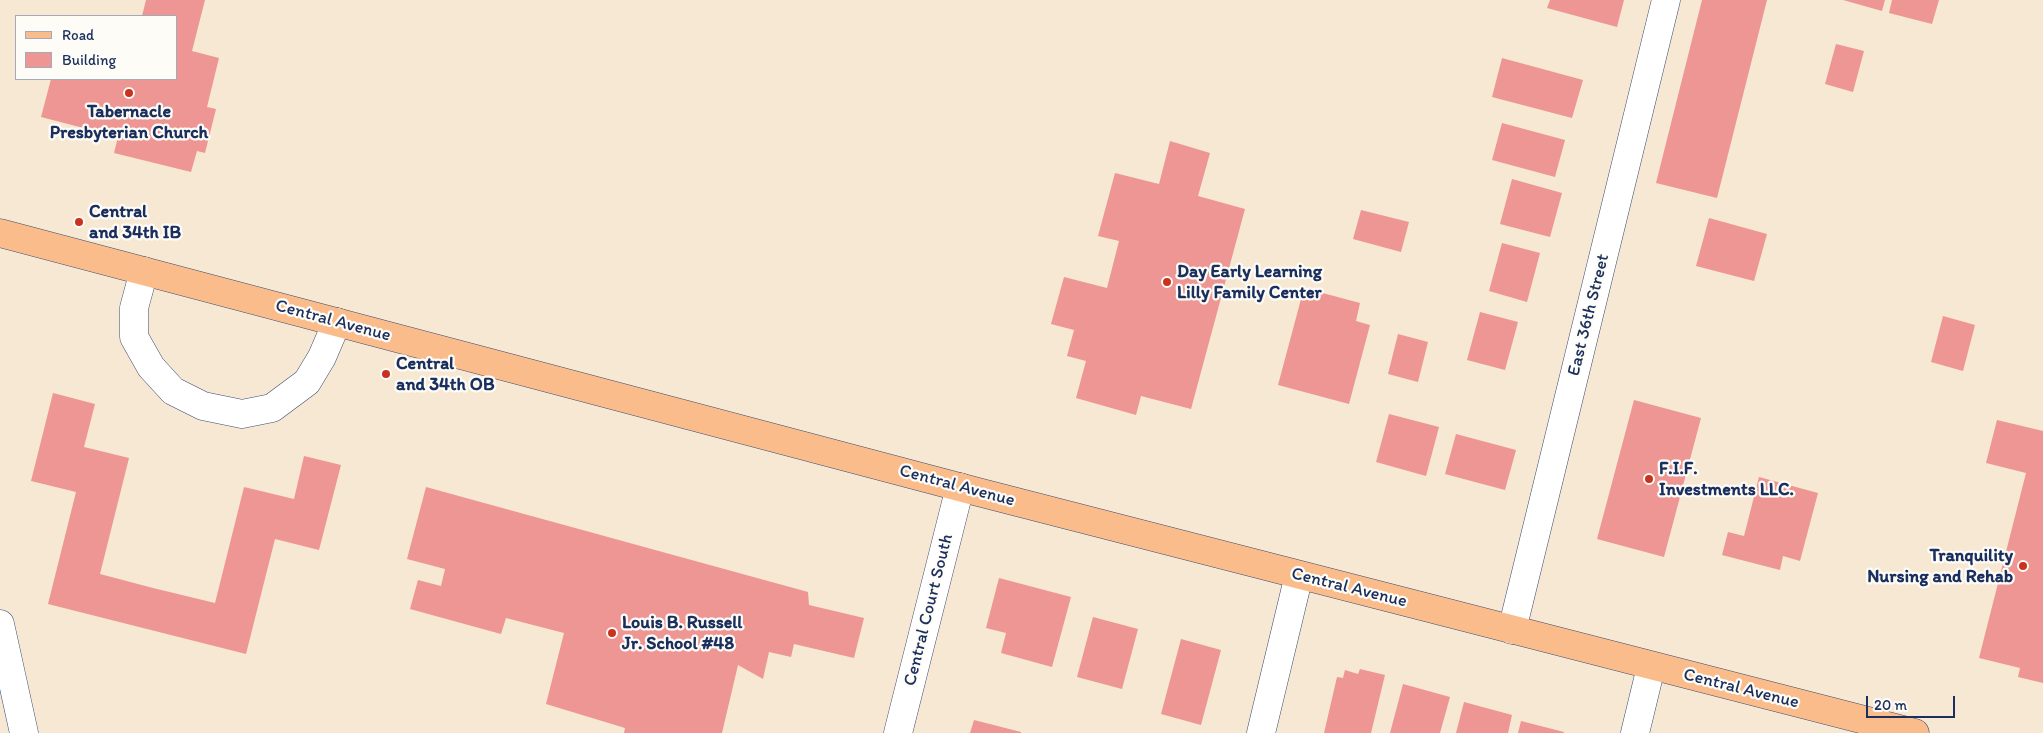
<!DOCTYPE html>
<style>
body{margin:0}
#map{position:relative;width:2043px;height:733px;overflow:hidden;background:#f7e8d3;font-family:Itim,sans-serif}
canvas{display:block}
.legend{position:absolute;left:15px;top:15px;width:162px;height:65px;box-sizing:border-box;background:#fdfcf7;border:1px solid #a3aaba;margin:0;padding:6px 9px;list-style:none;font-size:15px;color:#1b2f5e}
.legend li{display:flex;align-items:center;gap:10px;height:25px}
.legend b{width:25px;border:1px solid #a3aaba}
.scale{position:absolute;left:1866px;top:696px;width:89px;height:22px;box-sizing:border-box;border:2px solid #1b2f5e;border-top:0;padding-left:6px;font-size:15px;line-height:18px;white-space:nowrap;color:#1b2f5e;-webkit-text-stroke:4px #fdfcf7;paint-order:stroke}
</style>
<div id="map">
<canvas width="2043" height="733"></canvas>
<ul class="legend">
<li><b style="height:6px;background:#fabc8b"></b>Road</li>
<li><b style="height:14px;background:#ed9693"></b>Building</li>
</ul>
<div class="scale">20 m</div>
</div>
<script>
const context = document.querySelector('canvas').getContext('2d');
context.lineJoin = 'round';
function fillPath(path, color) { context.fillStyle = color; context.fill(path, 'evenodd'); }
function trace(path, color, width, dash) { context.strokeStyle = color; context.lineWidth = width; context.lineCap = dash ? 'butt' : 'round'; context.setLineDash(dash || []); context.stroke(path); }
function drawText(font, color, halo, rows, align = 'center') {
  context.font = font + ' Itim,sans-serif'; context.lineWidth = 4.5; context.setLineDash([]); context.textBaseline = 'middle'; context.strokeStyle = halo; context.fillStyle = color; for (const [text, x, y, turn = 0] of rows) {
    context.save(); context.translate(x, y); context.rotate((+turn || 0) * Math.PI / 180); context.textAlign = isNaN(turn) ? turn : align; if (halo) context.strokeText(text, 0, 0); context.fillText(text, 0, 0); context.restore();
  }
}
const building = new Path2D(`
 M 146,0 L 205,0 L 192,51 L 219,58 L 207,107 L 216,109 L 205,153 L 197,151 L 191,172 L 114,153 L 118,137 L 41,117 L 51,79 L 176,79 L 176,16 L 142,16 Z
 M 1550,0 L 1624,0 L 1617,27 L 1547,8 Z
 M 1702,0 L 1767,0 L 1717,198 L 1656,183 Z
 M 1843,0 L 1885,0 L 1882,11 Z
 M 1892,0 L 1939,0 L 1932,24 L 1889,13 Z
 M 1836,44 L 1864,51 L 1853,92 L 1825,84 Z
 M 1502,58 L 1583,80 L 1572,118 L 1492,97 Z
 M 1502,123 L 1565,140 L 1555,177 L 1492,160 Z
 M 1170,141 L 1210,153 L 1198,196 L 1245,209 L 1191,409 L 1141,396 L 1136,415 L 1076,398 L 1086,361 L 1067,356 L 1074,330 L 1051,324 L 1064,277 L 1107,288 L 1119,241 L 1098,236 L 1115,173 L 1159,184 Z
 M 1512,179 L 1562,193 L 1550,237 L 1500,224 Z
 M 1361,210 L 1409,222 L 1401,252 L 1353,239 Z
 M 1709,218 L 1767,234 L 1754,281 L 1696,266 Z
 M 1502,243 L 1540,253 L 1527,302 L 1489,291 Z
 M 1304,288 L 1360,303 L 1356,321 L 1370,325 L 1349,404 L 1278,385 Z
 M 1480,312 L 1518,322 L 1505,370 L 1467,360 Z
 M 1943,316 L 1975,325 L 1963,371 L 1931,362 Z
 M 1398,334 L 1428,342 L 1418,382 L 1388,374 Z
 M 53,393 L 95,404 L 84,447 L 129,458 L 100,574 L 153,588 L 215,603 L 244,487 L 294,499 L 304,456 L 341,465 L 319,550 L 275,539 L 246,654 L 48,604 L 76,492 L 31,481 Z
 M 1634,400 L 1701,418 L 1664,557 L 1597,539 Z
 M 1389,414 L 1439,427 L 1426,476 L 1376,462 Z
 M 1997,420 L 2043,431 L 2043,683 L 2018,677 L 2020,668 L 1979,658 L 2026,473 L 1986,463 Z
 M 1456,434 L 1516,450 L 1505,490 L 1445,474 Z
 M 1759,477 L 1818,493 L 1800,561 L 1783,556 L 1780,570 L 1722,555 L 1728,532 L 1744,536 Z
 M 426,487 L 808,592 L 809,605 L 864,618 L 854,658 L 794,644 L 791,657 L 769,652 L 763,679 L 738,665 L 722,733 L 624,733 L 625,728 L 546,704 L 564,633 L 506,618 L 501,634 L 410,609 L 418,580 L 441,586 L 445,569 L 407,559 Z
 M 999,578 L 1071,597 L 1052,667 L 1001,653 L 1006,633 L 986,628 Z
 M 1093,617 L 1138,629 L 1122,689 L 1077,677 Z
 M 1181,639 L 1221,650 L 1201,725 L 1161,714 Z
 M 1360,669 L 1385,675 L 1371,733 L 1324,733 L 1337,677 L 1343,678 L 1345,670 L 1358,674 Z
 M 1403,684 L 1450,697 L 1440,733 L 1390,733 Z
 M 1464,702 L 1512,715 L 1508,733 L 1456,733 Z
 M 974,720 L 1021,732 L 1021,733 L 970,733 Z
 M 1521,721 L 1564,732 L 1564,733 L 1518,733 Z`);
const minor = new Path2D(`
 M 144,271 L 134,308 L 134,337 L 151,367 L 173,391 L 203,406 L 242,414 L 272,408 L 307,382 L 322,357 L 337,322
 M 0,624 L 24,733
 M 1512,630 L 1666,0
 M 898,733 L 960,487
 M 1261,733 L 1299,575
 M 1635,733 L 1651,667`);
const major = new Path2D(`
 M 0,233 L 978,492 L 1915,733`);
const markers = [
 [129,93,5,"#c8321e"],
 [79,222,5,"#c8321e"],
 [1167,282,5,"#c8321e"],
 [386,374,5,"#c8321e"],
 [1649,479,5,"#c8321e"],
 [2023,566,5,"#c8321e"],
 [612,633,5,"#c8321e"]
];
const poiNames = [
 ["Tabernacle",129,112,"center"],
 ["Presbyterian Church",129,133,"center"],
 ["Central",89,212],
 ["and 34th IB",89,233],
 ["Day Early Learning",1177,272],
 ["Lilly Family Center",1177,293],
 ["Central",396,364],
 ["and 34th OB",396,385],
 ["F.I.F.",1659,469],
 ["Investments LLC.",1659,490],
 ["Tranquility",2013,556,"right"],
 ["Nursing and Rehab",2013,577,"right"],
 ["Louis B. Russell",622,623],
 ["Jr. School #48",622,644]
];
const streetNames = [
 ["East 36th Street",1589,315,-76],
 ["Central Avenue",333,321,15],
 ["Central Avenue",957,486,15],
 ["Central Avenue",1349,588,14],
 ["Central Court South",929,610,-76],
 ["Central Avenue",1741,689,14]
];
fillPath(building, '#ed9693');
trace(minor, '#3c4b70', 29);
trace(major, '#3c4b70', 29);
trace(minor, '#fff', 28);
trace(major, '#fabc8b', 28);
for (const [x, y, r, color] of markers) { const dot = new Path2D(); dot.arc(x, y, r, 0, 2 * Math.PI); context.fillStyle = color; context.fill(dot); trace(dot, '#fdfcf7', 2); }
drawText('bold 18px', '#1b2f5e', '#fdfcf7', poiNames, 'left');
drawText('18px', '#1b2f5e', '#fdfcf7', streetNames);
</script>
